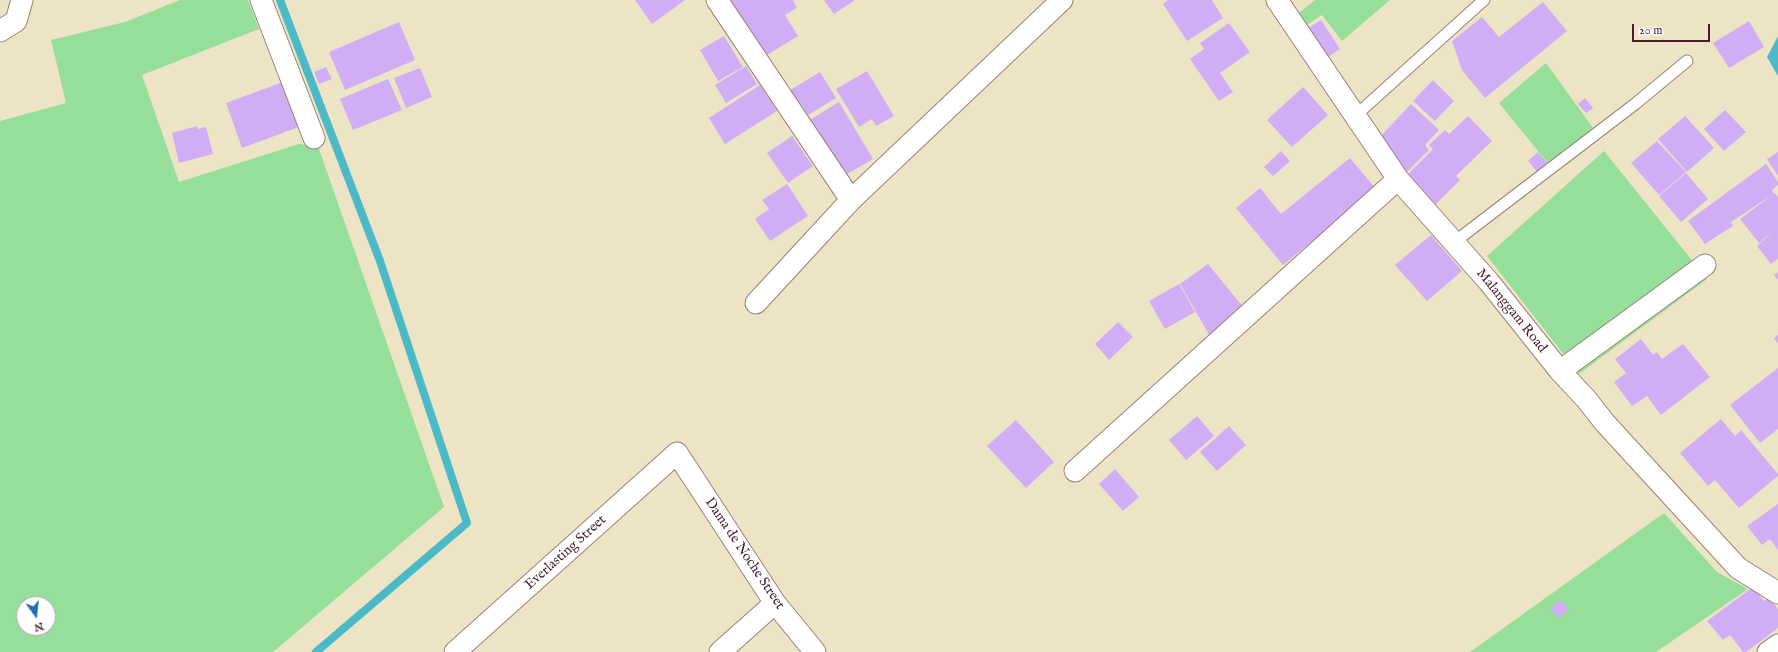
<!DOCTYPE html>
<style>
body{margin:0}
#map{position:relative;width:1778px;height:652px;overflow:hidden;background:#ede4c6;font-family:"IM FELL English",serif}
canvas{display:block}
.north{position:absolute;left:16px;top:596px;width:40px;height:40px;box-sizing:border-box;background:#fff;border:1px solid #b7a5aa;border-radius:50%;rotate:165deg;font-size:11px;font-weight:700;line-height:16px;text-align:center;color:#4a1f2b}
.north::after{content:'';display:block;margin:auto;width:14px;height:18px;background:#1f6fb2;clip-path:polygon(50% 0,100% 100%,50% 72%,0 100%)}
.scale{position:absolute;left:1632px;top:24px;width:78px;height:18px;box-sizing:border-box;border:2px solid #4a1f2b;border-top:0;padding-left:5px;font-size:12px;line-height:14px;white-space:nowrap;color:#4a1f2b;-webkit-text-stroke:3px #fff;paint-order:stroke}
</style>
<div id="map">
<canvas width="1778" height="652"></canvas>
<div class="north">N</div>
<div class="scale">20 m</div>
</div>
<script>
const context = document.querySelector('canvas').getContext('2d');
context.lineJoin = 'round';
function fillPath(path, color) { context.fillStyle = color; context.fill(path, 'evenodd'); }
function trace(path, color, width, dash) { context.strokeStyle = color; context.lineWidth = width; context.lineCap = dash ? 'butt' : 'round'; context.setLineDash(dash || []); context.stroke(path); }
function drawText(font, color, halo, rows, align = 'center') {
  context.font = font + ' "IM FELL English",serif'; context.lineWidth = 3; context.setLineDash([]); context.textBaseline = 'middle'; context.strokeStyle = halo; context.fillStyle = color; for (const [text, x, y, turn = 0] of rows) {
    context.save(); context.translate(x, y); context.rotate((+turn || 0) * Math.PI / 180); context.textAlign = isNaN(turn) ? turn : align; if (halo) context.strokeText(text, 0, 0); context.fillText(text, 0, 0); context.restore();
  }
}
const green = new Path2D(`
 M 180,0 L 248,0 L 259,29 L 142,75 L 179,182 L 299,144 L 318,146 L 444,507 L 273,652 L 0,652 L 0,121 L 66,103 L 51,40 L 125,22 ZM 24,604 L 48,604 L 48,628 L 24,628 Z
 M 1315,0 L 1390,0 L 1342,41 L 1322,15 L 1307,25 L 1299,13 Z
 M 1546,63 L 1596,132 L 1551,167 L 1499,103 Z
 M 1604,151 L 1707,279 L 1579,374 L 1487,256 Z
 M 1664,513 L 1717,572 L 1748,589 L 1656,652 L 1470,652 Z`);
const water = new Path2D(`
 M 1778,36 L 1778,76 L 1767,57 Z`);
const stream = new Path2D(`
 M 280,0 L 380,261 L 467,523 L 316,652`);
const building = new Path2D(`
 M 635,0 L 685,0 L 652,24 Z
 M 729,0 L 793,0 L 797,8 L 785,15 L 798,36 L 762,58 Z
 M 824,0 L 855,0 L 834,14 Z
 M 1168,0 L 1212,0 L 1223,18 L 1187,41 L 1163,4 Z
 M 1543,2 L 1567,31 L 1485,98 L 1462,70 L 1452,41 L 1482,17 L 1499,37 Z
 M 1321,20 L 1340,49 L 1328,57 L 1308,28 Z
 M 1749,21 L 1764,47 L 1729,68 L 1713,43 Z
 M 399,22 L 415,60 L 345,90 L 329,52 Z
 M 1229,23 L 1250,52 L 1220,73 L 1233,92 L 1219,101 L 1190,59 L 1204,49 L 1200,43 Z
 M 724,36 L 743,67 L 718,81 L 700,50 Z
 M 746,66 L 757,84 L 726,103 L 715,85 Z
 M 326,67 L 332,79 L 319,84 L 314,72 Z
 M 420,68 L 432,97 L 406,108 L 394,78 Z
 M 867,71 L 894,116 L 876,126 L 872,119 L 859,127 L 836,89 Z
 M 820,72 L 836,98 L 808,115 L 801,104 L 796,107 L 787,92 Z
 M 388,79 L 402,110 L 353,130 L 340,99 Z
 M 1433,80 L 1454,101 L 1435,121 L 1413,101 Z
 M 283,82 L 299,127 L 242,148 L 226,103 Z
 M 760,85 L 777,111 L 725,144 L 709,118 Z
 M 1303,87 L 1328,115 L 1292,147 L 1267,120 Z
 M 1585,98 L 1593,108 L 1586,113 L 1578,104 Z
 M 839,102 L 873,159 L 842,177 L 808,121 Z
 M 1411,104 L 1439,130 L 1425,145 L 1429,150 L 1407,172 L 1389,155 L 1379,138 Z
 M 1725,110 L 1746,132 L 1724,151 L 1704,129 Z
 M 1468,116 L 1492,141 L 1456,176 L 1460,180 L 1433,207 L 1420,194 L 1423,190 L 1408,174 L 1433,149 L 1429,145 L 1445,130 L 1449,134 Z
 M 1685,116 L 1714,148 L 1687,172 L 1658,139 Z
 M 197,126 L 198,129 L 206,127 L 213,154 L 179,163 L 172,133 Z
 M 792,136 L 813,166 L 788,183 L 767,153 Z
 M 1657,141 L 1686,172 L 1659,195 L 1631,163 Z
 M 1281,151 L 1290,161 L 1273,176 L 1264,167 Z
 M 1538,152 L 1550,166 L 1540,175 L 1528,161 Z
 M 1778,152 L 1778,176 L 1767,159 Z
 M 1350,158 L 1376,189 L 1283,265 L 1236,208 L 1260,188 L 1281,214 Z
 M 1766,164 L 1778,182 L 1778,185 L 1772,190 L 1774,194 L 1775,193 L 1778,197 L 1778,259 L 1771,264 L 1757,246 L 1775,230 L 1759,243 L 1740,219 L 1772,195 L 1731,222 L 1733,226 L 1705,244 L 1688,221 Z
 M 1686,173 L 1708,199 L 1681,222 L 1659,196 Z
 M 787,184 L 808,216 L 770,241 L 755,219 L 769,209 L 762,200 Z
 M 1431,235 L 1462,271 L 1427,301 L 1395,265 Z
 M 1208,264 L 1248,313 L 1211,338 L 1180,284 Z
 M 1778,272 L 1778,280 L 1774,275 Z
 M 1179,284 L 1195,312 L 1165,329 L 1149,301 Z
 M 1118,322 L 1133,337 L 1109,360 L 1095,344 Z
 M 1778,335 L 1778,344 L 1774,338 Z
 M 1641,339 L 1653,355 L 1657,352 L 1662,359 L 1683,344 L 1710,377 L 1661,415 L 1647,396 L 1632,406 L 1614,382 L 1626,373 L 1615,359 Z
 M 1778,368 L 1778,429 L 1760,443 L 1730,405 Z
 M 1197,416 L 1214,436 L 1186,460 L 1169,440 Z
 M 1721,419 L 1735,436 L 1741,430 L 1778,474 L 1778,476 L 1739,508 L 1715,480 L 1708,486 L 1680,453 Z
 M 1016,420 L 1054,462 L 1026,488 L 987,446 Z
 M 1229,426 L 1246,445 L 1217,471 L 1200,452 Z
 M 1115,469 L 1139,497 L 1123,511 L 1099,484 Z
 M 1778,504 L 1778,550 L 1770,539 L 1762,545 L 1747,526 Z
 M 1753,587 L 1764,601 L 1769,597 L 1778,609 L 1778,628 L 1746,652 L 1743,652 L 1730,635 L 1723,640 L 1707,621 Z
 M 1560,600 L 1569,609 L 1559,618 L 1550,609 Z`);
const service = new Path2D(`
 M 1355,116 L 1484,0
 M 1453,243 L 1635,104 L 1687,61`);
const minor = new Path2D(`
 M 261,0 L 314,138
 M 717,0 L 851,200
 M 1277,0 L 1398,179 L 1489,282 L 1560,371 L 1587,400 L 1605,423 L 1738,568 L 1778,593
 M 0,31 L 16,21 L 22,0
 M 756,303 L 851,200 L 1062,0
 M 1560,371 L 1705,265
 M 1075,471 L 1398,179
 M 455,652 L 677,453 L 775,603 L 815,652
 M 720,652 L 775,603
 M 1768,652 L 1778,645`);
const streetNames = [
 ["Malanggam Road",1511,311,51],
 ["Everlasting Street",566,553,-42],
 ["Dama de Noche Street",744,554,56]
];
fillPath(green, '#95df9b');
fillPath(water, '#4cb9c7');
trace(stream, '#4cb9c7', 8);
fillPath(building, '#d0aef6');
trace(service, '#9c8278', 13);
trace(minor, '#9c8278', 23);
trace(service, '#fff', 11);
trace(minor, '#fff', 21);
drawText('14px', '#4a1f2b', '#fff', streetNames);
</script>
